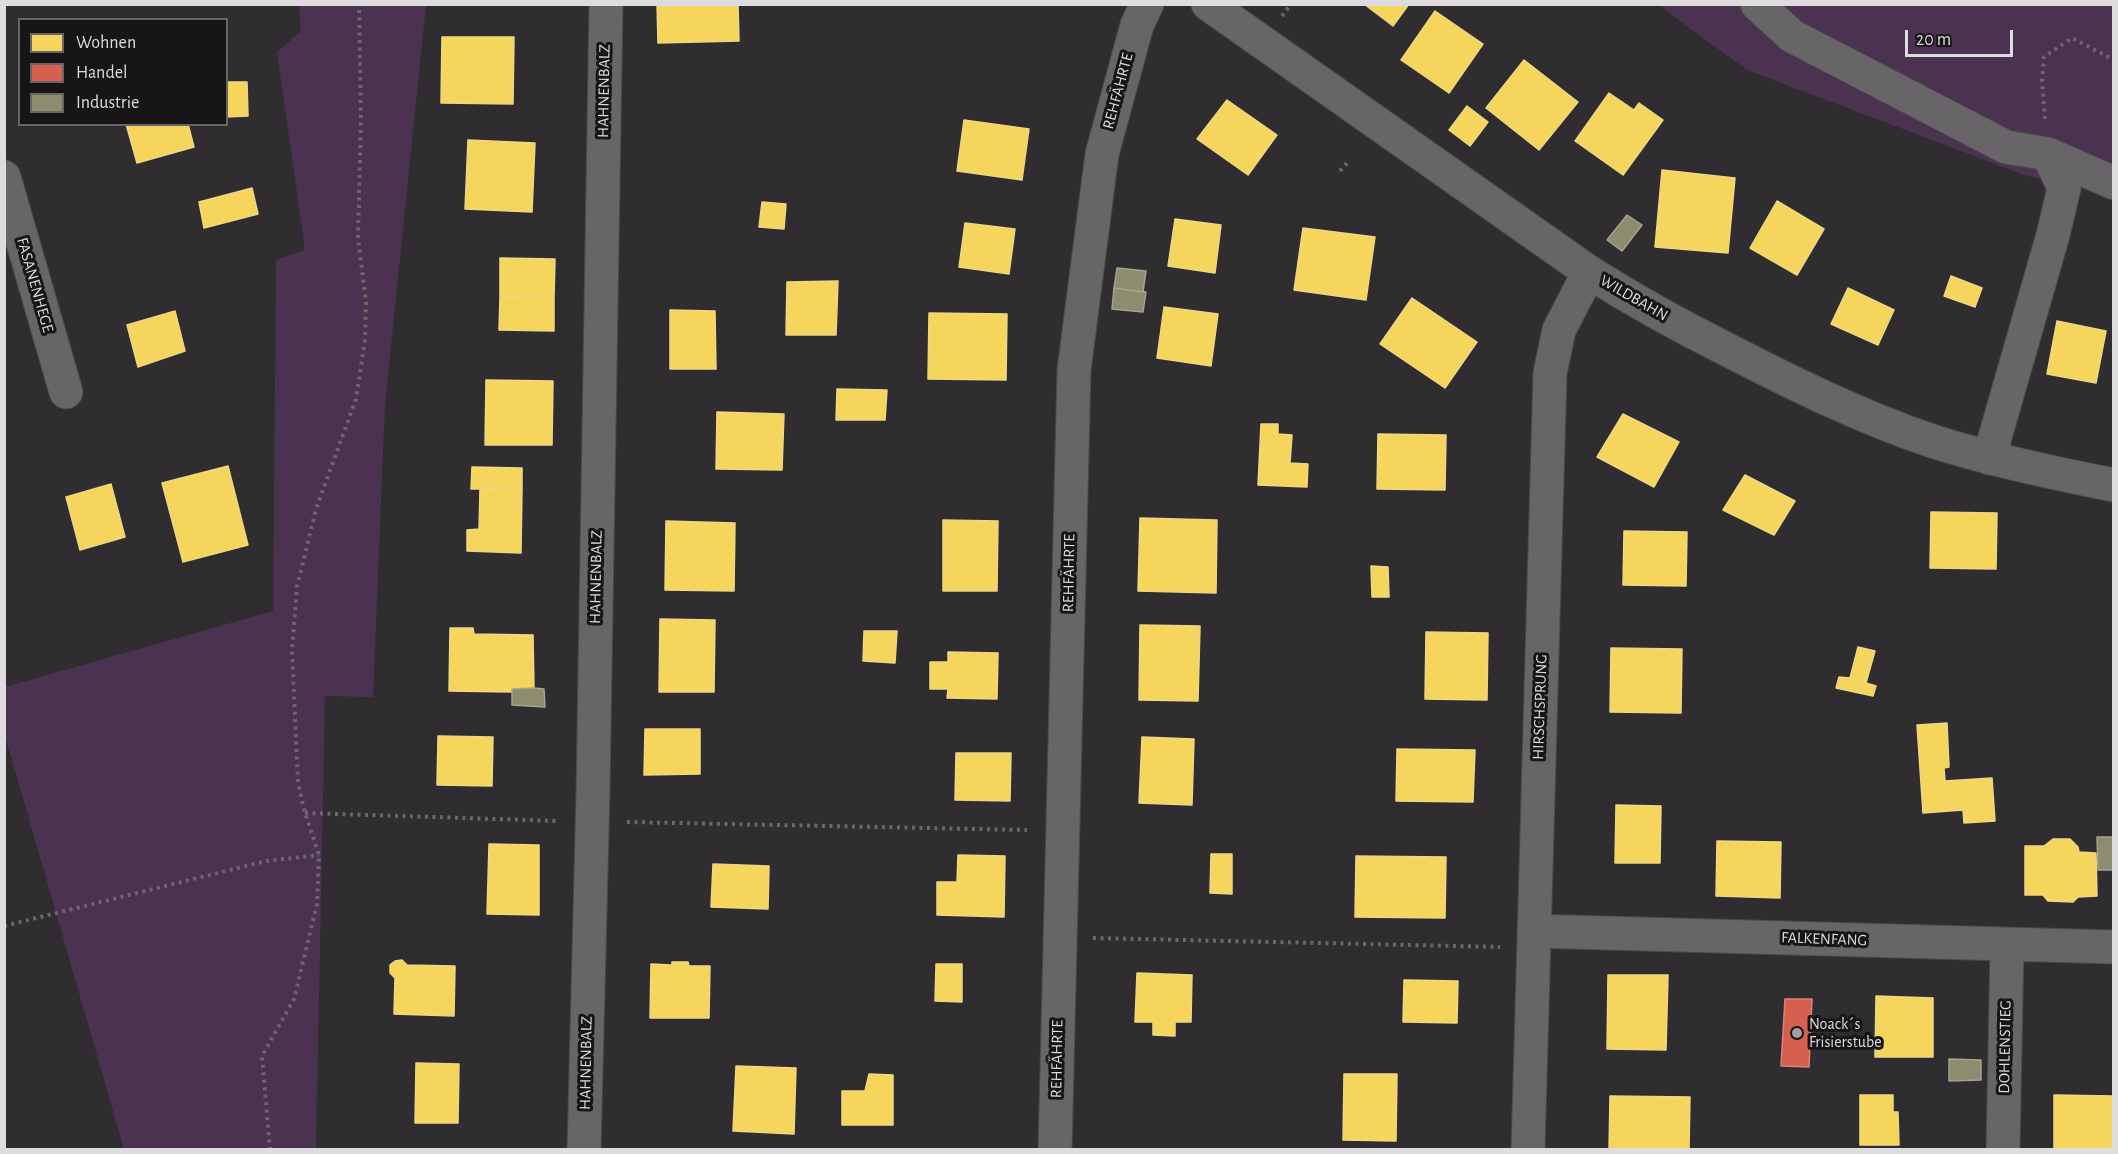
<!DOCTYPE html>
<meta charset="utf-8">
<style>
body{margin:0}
#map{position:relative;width:2118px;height:1154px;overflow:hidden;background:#2f2d2f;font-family:"Alegreya Sans",sans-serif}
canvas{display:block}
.frame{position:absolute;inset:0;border:6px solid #dedcde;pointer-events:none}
.legend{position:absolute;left:18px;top:18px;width:210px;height:108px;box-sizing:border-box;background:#171517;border:2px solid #676567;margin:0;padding:8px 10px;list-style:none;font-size:18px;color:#dedcde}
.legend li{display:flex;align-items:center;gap:12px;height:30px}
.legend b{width:30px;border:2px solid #676567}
.scale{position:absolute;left:1905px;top:30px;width:108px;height:27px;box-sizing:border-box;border:3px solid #dedcde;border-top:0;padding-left:8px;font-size:18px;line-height:21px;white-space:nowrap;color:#dedcde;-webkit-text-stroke:4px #171517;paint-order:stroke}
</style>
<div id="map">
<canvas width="2118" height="1154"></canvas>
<div class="frame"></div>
<ul class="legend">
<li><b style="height:16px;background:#f6d55c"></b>Wohnen</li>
<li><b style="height:16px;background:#d6604d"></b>Handel</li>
<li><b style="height:16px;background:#8c8c6e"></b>Industrie</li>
</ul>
<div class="scale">20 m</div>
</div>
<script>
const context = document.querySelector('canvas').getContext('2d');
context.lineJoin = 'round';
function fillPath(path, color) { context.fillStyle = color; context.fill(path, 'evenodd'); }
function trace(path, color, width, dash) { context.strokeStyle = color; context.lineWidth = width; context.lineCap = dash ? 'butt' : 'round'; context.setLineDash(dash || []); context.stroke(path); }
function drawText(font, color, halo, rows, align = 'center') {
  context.font = font + ' "Alegreya Sans",sans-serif'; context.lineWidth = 6; context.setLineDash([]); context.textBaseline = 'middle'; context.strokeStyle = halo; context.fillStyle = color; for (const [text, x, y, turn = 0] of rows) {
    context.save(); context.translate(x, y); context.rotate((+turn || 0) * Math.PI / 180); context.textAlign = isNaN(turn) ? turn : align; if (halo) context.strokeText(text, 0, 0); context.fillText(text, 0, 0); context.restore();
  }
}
const green = new Path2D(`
 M 299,5 L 426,5 L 385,405 L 373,697 L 325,696 L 316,1149 L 124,1149 L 5,736 L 5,687 L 273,611 L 276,260 L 305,250 L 277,52 L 301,31 Z
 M 1660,5 L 2113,5 L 2113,196 L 2027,176 L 1747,70 L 1674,17 Z`);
const homes = new Path2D(`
 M 657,4 L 738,4 L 739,41 L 658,43 Z
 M 1364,4 L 1409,4 L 1393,26 Z
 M 1435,11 L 1483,44 L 1449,93 L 1401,60 Z
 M 442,37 L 514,37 L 513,104 L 441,103 Z
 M 1524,60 L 1578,102 L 1539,150 L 1486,108 Z
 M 226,82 L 247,82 L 248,116 L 226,117 Z
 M 1609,93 L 1634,110 L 1639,103 L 1663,120 L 1623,175 L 1575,141 Z
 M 1227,100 L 1277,135 L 1248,175 L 1197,139 Z
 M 1467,106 L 1488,122 L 1470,146 L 1449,130 Z
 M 964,120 L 1029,129 L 1022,180 L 957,171 Z
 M 126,124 L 188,124 L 194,147 L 137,163 Z
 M 468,140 L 535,143 L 532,212 L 465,209 Z
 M 1662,170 L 1735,178 L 1728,253 L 1655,247 Z
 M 252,188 L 258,214 L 204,228 L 199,202 Z
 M 1777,201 L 1824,229 L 1797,275 L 1750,248 Z
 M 762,202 L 786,204 L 784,229 L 759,227 Z
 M 1175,219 L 1221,225 L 1215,273 L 1168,266 Z
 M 965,223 L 1015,229 L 1009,274 L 959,267 Z
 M 1303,228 L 1375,237 L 1366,300 L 1294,290 Z
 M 500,258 L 555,259 L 554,298 L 500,297 Z
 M 1951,276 L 1982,288 L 1975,307 L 1944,296 Z
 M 838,281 L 836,335 L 786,335 L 787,282 Z
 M 1848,288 L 1894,310 L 1878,345 L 1831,324 Z
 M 500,297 L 554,298 L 554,331 L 499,330 Z
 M 1412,298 L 1477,342 L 1445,388 L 1380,344 Z
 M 1164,307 L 1218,314 L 1211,366 L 1157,358 Z
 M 670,310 L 715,311 L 716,369 L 670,369 Z
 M 175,311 L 185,351 L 138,367 L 127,325 Z
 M 929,313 L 1007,314 L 1006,380 L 928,379 Z
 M 2057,321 L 2106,331 L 2096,383 L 2047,374 Z
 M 486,380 L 553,381 L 552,445 L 485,445 Z
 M 837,389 L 887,390 L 885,420 L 836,420 Z
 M 717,412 L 784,414 L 782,470 L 716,469 Z
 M 1623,414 L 1679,442 L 1654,487 L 1597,457 Z
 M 1261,424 L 1278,424 L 1278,434 L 1292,435 L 1290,463 L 1308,464 L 1307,487 L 1258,485 Z
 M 1378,434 L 1446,435 L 1445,490 L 1377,489 Z
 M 228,466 L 248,545 L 183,562 L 162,483 Z
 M 472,467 L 522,468 L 522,488 L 471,489 Z
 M 1745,475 L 1795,501 L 1774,535 L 1723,510 Z
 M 111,484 L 125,537 L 80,550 L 66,497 Z
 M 522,488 L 521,553 L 467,551 L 467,530 L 479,529 L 480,489 Z
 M 1931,512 L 1997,513 L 1996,569 L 1930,568 Z
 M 1140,518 L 1217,520 L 1216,593 L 1138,591 Z
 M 943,520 L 998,521 L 997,591 L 943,591 Z
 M 666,521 L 735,523 L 734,591 L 665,590 Z
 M 1624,531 L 1687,532 L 1686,586 L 1623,585 Z
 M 1371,566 L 1388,567 L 1389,597 L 1372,597 Z
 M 660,619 L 715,620 L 714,692 L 659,692 Z
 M 1140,625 L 1200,626 L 1198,701 L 1139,700 Z
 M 450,628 L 473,628 L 474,634 L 533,635 L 534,688 L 512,689 L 512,692 L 449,691 Z
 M 864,631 L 897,631 L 895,663 L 863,661 Z
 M 1426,632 L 1488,633 L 1487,700 L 1425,699 Z
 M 1858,647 L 1875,651 L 1866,683 L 1876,686 L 1873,696 L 1836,688 L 1839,677 L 1850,678 Z
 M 1611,648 L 1682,649 L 1681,713 L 1610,712 Z
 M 948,652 L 998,653 L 997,699 L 947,698 L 948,689 L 930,689 L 930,662 L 948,662 Z
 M 1947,723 L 1949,767 L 1944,768 L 1945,781 L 1992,778 L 1995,821 L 1964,823 L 1963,810 L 1923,813 L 1917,725 Z
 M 645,729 L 700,729 L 700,774 L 644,775 Z
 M 438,736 L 493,737 L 492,786 L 437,785 Z
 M 1142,737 L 1194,739 L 1192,805 L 1139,803 Z
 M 1397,749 L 1475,750 L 1473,802 L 1396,801 Z
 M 956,753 L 1011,753 L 1010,801 L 955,800 Z
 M 1616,805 L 1661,806 L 1660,863 L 1615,863 Z
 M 2053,839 L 2070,839 L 2078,847 L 2079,852 L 2096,853 L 2097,896 L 2078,897 L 2073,902 L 2048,901 L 2043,895 L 2025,895 L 2025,846 L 2044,846 Z
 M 1717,841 L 1781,842 L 1780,898 L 1716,896 Z
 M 489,844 L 539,845 L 539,915 L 487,914 Z
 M 1211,854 L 1232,854 L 1232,894 L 1210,893 Z
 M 958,855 L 1005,856 L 1004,917 L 937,915 L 937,882 L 957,882 Z
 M 1356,856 L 1446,857 L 1445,918 L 1355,917 Z
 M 713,864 L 769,866 L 768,909 L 711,907 Z
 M 402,960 L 407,965 L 455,966 L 454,1016 L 394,1014 L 395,978 L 390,973 L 390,965 L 395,961 Z
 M 672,962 L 688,962 L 689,966 L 710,966 L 709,1018 L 650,1018 L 651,964 L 672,965 Z
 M 936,964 L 962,964 L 962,1002 L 935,1001 Z
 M 1137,973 L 1192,975 L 1191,1022 L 1175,1022 L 1175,1036 L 1153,1035 L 1153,1022 L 1135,1022 Z
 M 1608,975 L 1668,975 L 1666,1050 L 1607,1049 Z
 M 1404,980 L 1458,981 L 1457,1023 L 1403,1022 Z
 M 1876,996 L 1933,998 L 1933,1057 L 1875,1057 Z
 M 416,1063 L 459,1064 L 458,1123 L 415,1123 Z
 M 736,1066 L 796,1068 L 794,1134 L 733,1131 Z
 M 869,1074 L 893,1075 L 893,1125 L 842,1125 L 842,1091 L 865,1091 Z
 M 1344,1074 L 1397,1074 L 1396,1141 L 1343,1140 Z
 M 1860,1095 L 1893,1095 L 1893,1112 L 1898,1112 L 1899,1145 L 1860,1145 Z
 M 2054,1095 L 2114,1096 L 2114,1150 L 2054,1150 Z
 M 1610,1096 L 1690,1097 L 1689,1150 L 1609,1150 Z`);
const shops = new Path2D(`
 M 1785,999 L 1812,999 L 1809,1067 L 1781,1066 Z`);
const industry = new Path2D(`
 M 1627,215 L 1642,225 L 1622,251 L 1607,240 Z
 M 1117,268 L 1146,271 L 1143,292 L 1114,288 Z
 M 1114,288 L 1146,292 L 1143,312 L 1112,309 Z
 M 534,688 L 544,689 L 545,707 L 512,705 L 512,689 Z
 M 2097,837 L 2114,837 L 2114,870 L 2098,870 Z
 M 1949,1059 L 1981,1060 L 1981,1080 L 1949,1081 Z`);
const path = new Path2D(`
 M 1282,16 L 1291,4
 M 2045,119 L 2042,80 L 2044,57 L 2072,38 L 2114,60
 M 1340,171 L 1349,161
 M 305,813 L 559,821
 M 627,822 L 1027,830
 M 4,926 L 266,861 L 319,855
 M 1093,938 L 1500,947
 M 270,1150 L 262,1056 L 294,999 L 317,904 L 319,855 L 305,813 L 298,783 L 292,650 L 297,587 L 316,509 L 356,399 L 365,340 L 366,302 L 358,238 L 361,118 L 359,4`);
const minor = new Path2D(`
 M 1208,4 L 1589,272 C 1633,300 1680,326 1728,350 C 1794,384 1861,417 1932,441 C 1991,460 2052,473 2114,485
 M 1757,4 L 1792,36 L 2006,147 L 2048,154 L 2114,183
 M 4,177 L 66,392
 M 1989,458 L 2053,235 L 2064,188 L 2048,154
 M 1534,931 L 2114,947
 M 584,1150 L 593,792 L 606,4
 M 1055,1150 L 1074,370 L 1102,154 L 1137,25 L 1147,4
 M 1528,1150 L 1550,373 L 1559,330 L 1589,272
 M 2003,1150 L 2007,945`);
const markers = [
 [1797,1033,6,"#a19fa1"]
];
const streetNames = [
 ["HAHNENBALZ",604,91,-89],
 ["REHFÄHRTE",1118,91,-75],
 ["FASANENHEGE",35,285,74],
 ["WILDBAHN",1634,298,30],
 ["REHFÄHRTE",1069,573,-89],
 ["HAHNENBALZ",596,577,-89],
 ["HIRSCHSPRUNG",1540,707,-88],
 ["FALKENFANG",1824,939,2],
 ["DOHLENSTIEG",2005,1047,-89],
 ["REHFÄHRTE",1057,1059,-89],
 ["HAHNENBALZ",586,1063,-89]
];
const poiNames = [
 ["Noack´s",1809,1024],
 ["Frisierstube",1809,1042]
];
fillPath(green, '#4b3250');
fillPath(homes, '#f6d55c');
trace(homes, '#efd783', 1.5);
fillPath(shops, '#d6604d');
trace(shops, '#d88578', 1.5);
fillPath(industry, '#8c8c6e');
trace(industry, '#a5a490', 1.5);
trace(minor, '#4b494b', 35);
trace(path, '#6a686a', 4, [3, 4.5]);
trace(minor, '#676567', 33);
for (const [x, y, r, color] of markers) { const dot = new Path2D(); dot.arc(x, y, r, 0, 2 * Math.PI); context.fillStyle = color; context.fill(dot); trace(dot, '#171517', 2); }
drawText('16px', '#dedcde', '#171517', streetNames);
drawText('16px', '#dedcde', '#171517', poiNames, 'left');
</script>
